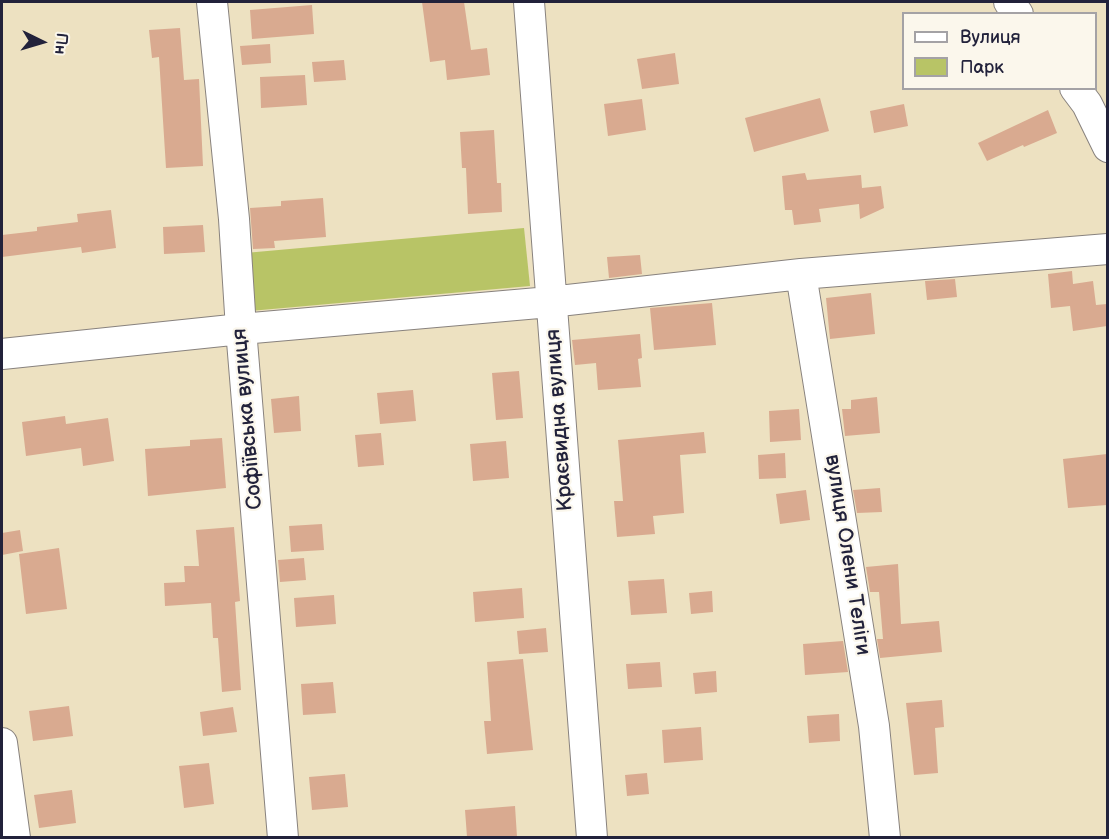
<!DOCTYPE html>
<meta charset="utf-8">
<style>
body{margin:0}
#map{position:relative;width:1109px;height:839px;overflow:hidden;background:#ede1c1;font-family:"Balsamiq Sans",sans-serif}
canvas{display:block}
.frame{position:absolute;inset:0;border:3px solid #22223b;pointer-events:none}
.legend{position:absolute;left:902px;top:12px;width:195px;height:78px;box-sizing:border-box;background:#fbf7ec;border:2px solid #a4a2a5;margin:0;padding:8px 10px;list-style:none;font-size:18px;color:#22223b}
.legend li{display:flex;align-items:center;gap:12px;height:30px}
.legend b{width:30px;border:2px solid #a4a2a5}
.north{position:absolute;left:12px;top:12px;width:60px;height:60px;-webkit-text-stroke:4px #fbf7ec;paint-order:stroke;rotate:95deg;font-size:16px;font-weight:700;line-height:24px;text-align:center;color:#22223b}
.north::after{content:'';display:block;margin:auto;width:21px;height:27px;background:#22223b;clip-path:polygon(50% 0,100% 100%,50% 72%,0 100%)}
</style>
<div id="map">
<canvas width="1109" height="839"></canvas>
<div class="frame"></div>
<ul class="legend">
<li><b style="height:8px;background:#fff"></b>Вулиця</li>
<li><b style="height:16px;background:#b8c466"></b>Парк</li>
</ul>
<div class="north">Пн</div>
</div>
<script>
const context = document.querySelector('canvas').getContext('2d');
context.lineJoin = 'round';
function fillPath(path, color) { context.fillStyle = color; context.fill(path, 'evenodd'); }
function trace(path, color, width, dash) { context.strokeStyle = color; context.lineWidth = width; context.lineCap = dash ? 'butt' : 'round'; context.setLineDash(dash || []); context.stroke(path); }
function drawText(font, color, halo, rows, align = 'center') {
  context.font = font + ' "Balsamiq Sans",sans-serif'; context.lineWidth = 4.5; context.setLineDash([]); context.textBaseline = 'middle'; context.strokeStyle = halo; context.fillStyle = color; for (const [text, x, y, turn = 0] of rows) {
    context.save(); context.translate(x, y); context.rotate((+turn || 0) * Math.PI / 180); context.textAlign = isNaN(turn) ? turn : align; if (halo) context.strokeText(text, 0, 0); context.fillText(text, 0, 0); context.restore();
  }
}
const green = new Path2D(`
 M 524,228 L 530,286 L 250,311 L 245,253 Z`);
const building = new Path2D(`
 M 422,2 L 464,2 L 471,50 L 487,48 L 490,75 L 447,80 L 445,60 L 430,62 Z
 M 312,5 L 314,34 L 252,39 L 250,10 Z
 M 180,28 L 184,80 L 199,79 L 203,166 L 166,168 L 159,57 L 152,58 L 149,30 Z
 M 270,44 L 271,63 L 242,65 L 240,46 Z
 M 675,53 L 679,84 L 642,89 L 637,59 Z
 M 344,60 L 346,80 L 314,82 L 312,62 Z
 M 305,75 L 307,105 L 261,108 L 260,77 Z
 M 820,98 L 829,131 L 754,152 L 745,118 Z
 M 642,99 L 646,130 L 608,136 L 604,104 Z
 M 904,104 L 908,126 L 874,133 L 870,111 Z
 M 1048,110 L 1057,133 L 1024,147 L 1023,145 L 987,161 L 978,143 Z
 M 494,130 L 497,183 L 501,183 L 502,212 L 468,214 L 466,168 L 462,168 L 460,132 Z
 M 805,173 L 807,180 L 861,175 L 862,188 L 881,186 L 884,208 L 860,219 L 859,204 L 819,209 L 821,222 L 794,225 L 792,210 L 785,210 L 782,176 Z
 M 323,198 L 326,237 L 274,241 L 275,248 L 253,249 L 250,208 L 281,206 L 281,201 Z
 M 111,210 L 116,248 L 82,253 L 81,247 L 2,257 L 2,235 L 37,231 L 37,227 L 78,222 L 77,214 Z
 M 203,225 L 205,252 L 164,254 L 163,227 Z
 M 640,255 L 642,274 L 609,278 L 607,257 Z
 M 1072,271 L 1073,284 L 1093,281 L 1096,305 L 1107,304 L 1107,326 L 1073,331 L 1070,306 L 1051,308 L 1048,274 Z
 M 955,279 L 957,297 L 927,300 L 925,281 Z
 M 871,293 L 875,334 L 830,339 L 826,298 Z
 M 712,303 L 716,345 L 654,350 L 650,308 Z
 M 640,334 L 642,358 L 638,359 L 641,387 L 598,390 L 596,363 L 575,365 L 572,340 Z
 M 519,371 L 523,418 L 496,420 L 492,373 Z
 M 413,390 L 416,421 L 380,424 L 377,393 Z
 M 299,396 L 301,431 L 274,433 L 271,399 Z
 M 877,397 L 880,433 L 845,436 L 842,409 L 851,409 L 851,400 Z
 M 799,409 L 801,440 L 770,442 L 769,411 Z
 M 65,416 L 66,424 L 108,418 L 114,461 L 83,466 L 81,448 L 26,456 L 22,422 Z
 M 704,432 L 706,453 L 680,455 L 684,513 L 653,516 L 655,534 L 617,537 L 614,501 L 623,501 L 618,440 Z
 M 381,433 L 384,465 L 358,467 L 355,435 Z
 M 222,438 L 226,488 L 148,496 L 145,449 L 190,446 L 190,440 Z
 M 506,441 L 509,478 L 473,481 L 470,444 Z
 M 785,453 L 786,478 L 759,479 L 758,455 Z
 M 1107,454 L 1107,505 L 1068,508 L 1063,459 Z
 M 880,488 L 882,512 L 857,513 L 853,490 Z
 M 806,490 L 810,520 L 780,524 L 776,494 Z
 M 322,524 L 324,550 L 291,552 L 289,526 Z
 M 234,527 L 240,601 L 235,602 L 241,690 L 222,692 L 218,638 L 213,638 L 211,603 L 165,606 L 164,583 L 185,582 L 184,566 L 199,566 L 196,530 Z
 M 20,530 L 23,551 L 2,555 L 2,533 Z
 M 59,548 L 67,609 L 26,614 L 19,554 Z
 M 304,558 L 306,580 L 280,582 L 278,560 Z
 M 898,564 L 901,624 L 939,621 L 942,652 L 880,658 L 877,639 L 883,639 L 879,592 L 870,592 L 866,567 Z
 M 664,579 L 667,613 L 631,615 L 628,581 Z
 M 522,588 L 524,618 L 475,622 L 473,592 Z
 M 712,591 L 713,612 L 691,614 L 689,593 Z
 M 334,595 L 336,624 L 296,627 L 294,598 Z
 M 546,628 L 548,652 L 519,654 L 517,631 Z
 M 843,641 L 848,672 L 805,675 L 803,644 Z
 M 523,659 L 533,750 L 487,754 L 484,721 L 491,721 L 487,662 Z
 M 660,662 L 662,687 L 628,689 L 626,664 Z
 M 716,671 L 717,692 L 695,694 L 693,673 Z
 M 333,682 L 336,713 L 303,715 L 301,684 Z
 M 942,700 L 944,727 L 935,728 L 938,773 L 914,775 L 906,703 Z
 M 69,706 L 73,736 L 33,741 L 29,711 Z
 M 233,707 L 237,732 L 203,736 L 200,712 Z
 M 839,714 L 840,741 L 809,743 L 807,716 Z
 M 701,727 L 703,760 L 664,763 L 662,730 Z
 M 209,763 L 214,804 L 184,808 L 179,766 Z
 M 647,773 L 649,794 L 627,796 L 625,775 Z
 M 345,774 L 348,807 L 312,810 L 309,777 Z
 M 72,790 L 76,823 L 39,828 L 34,795 Z
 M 515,806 L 517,837 L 467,837 L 465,810 Z`);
const minor = new Path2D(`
 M 212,2 L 234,219 L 241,329 L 283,838
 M 529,2 L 592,838
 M 1009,2 L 1018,14
 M 1075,88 L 1087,104 L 1108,147
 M 801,274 L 874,726 L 885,838
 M 2,354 L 241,329 L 550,302 L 801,274 L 1108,249
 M 2,743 L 15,838`);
const streetNames = [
 ["Софіївська вулиця",248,419,-95],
 ["Краєвидна вулиця",560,420,-94],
 ["вулиця Олени Теліги",847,555,81]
];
fillPath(green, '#b8c466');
fillPath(building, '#d9aa90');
trace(minor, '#88827e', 32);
trace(minor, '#fff', 30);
drawText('21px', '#22223b', '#fbf7ec', streetNames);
</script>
